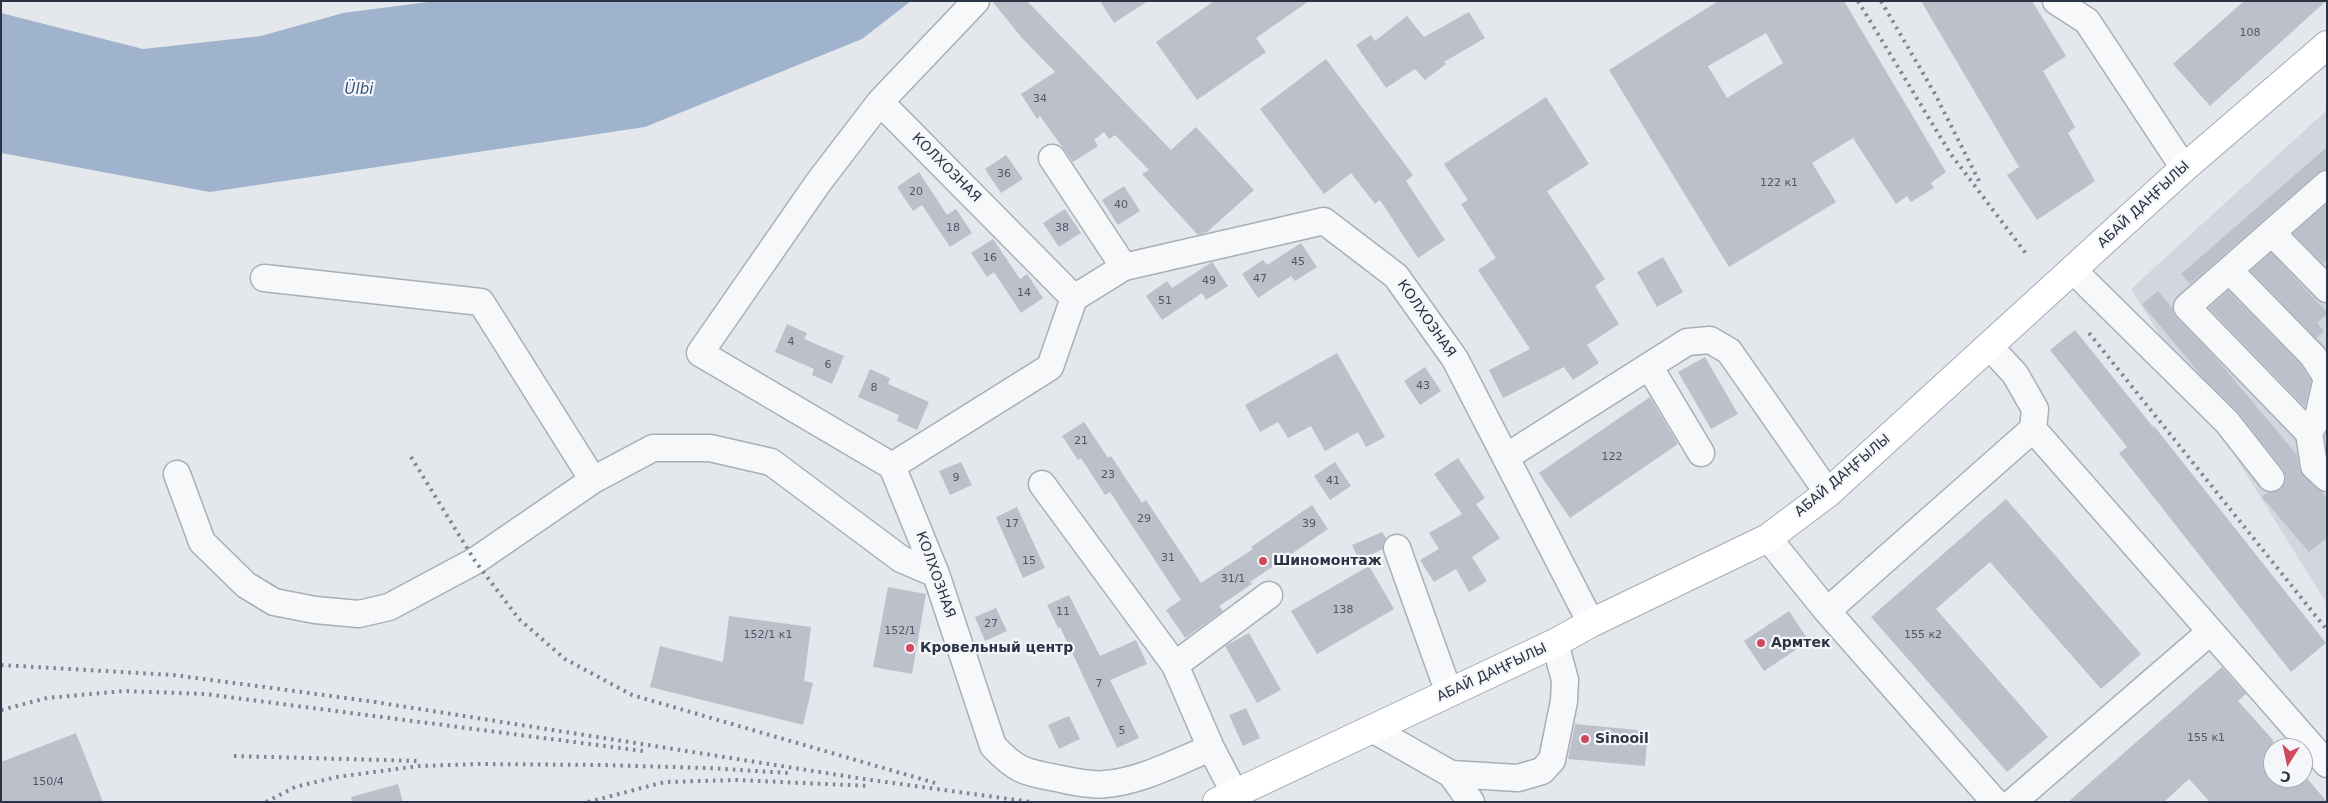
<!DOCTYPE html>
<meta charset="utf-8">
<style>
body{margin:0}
#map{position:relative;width:2328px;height:803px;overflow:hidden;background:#e4e7ec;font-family:"DejaVu Sans",sans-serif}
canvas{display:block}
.frame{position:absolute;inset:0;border:2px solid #2b3445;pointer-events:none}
.north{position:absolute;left:2263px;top:738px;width:50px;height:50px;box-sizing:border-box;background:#f4f6f9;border:1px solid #a4a8b1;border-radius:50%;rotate:190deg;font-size:14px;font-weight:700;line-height:20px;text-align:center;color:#2b3445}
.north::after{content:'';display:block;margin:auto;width:18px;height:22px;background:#d1495b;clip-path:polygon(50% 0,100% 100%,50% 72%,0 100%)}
</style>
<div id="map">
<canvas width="2328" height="803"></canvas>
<div class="frame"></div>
<div class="north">С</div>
</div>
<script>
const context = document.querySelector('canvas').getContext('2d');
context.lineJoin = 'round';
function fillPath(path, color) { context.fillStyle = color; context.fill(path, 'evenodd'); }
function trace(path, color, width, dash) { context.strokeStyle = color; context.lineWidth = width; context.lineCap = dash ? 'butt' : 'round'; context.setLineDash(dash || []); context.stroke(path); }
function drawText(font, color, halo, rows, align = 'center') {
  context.font = font + ' "DejaVu Sans",sans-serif'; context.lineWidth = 4.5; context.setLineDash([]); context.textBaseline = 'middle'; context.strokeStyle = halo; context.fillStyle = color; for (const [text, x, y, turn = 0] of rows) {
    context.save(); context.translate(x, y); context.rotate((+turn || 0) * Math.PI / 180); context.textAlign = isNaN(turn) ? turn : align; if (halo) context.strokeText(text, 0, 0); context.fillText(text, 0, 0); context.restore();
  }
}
const built = new Path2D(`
 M 2327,110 L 2327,604 L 2131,289 Z`);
const water = new Path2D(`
 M 436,1 L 911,1 L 862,39 L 645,127 L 210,192 L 1,153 L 1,13 L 143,49 L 261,36 L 343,13 Z`);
const building = new Path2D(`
 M 992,1 L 1027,1 L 1171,150 L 1196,127 L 1254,190 L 1207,232 L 1198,235 L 1142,174 L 1149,170 L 1115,135 L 1109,139 L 1104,132 L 1094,140 L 1098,146 L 1073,162 L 1040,116 L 1037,119 L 1021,94 L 1055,72 L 1022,38 Z
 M 1100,1 L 1148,1 L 1114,23 Z
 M 1214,1 L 1309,1 L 1256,38 L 1266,52 L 1197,100 L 1156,42 Z
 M 1718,1 L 1844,1 L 1946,172 L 1931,183 L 1934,188 L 1911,202 L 1907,196 L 1896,204 L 1853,138 L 1812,163 L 1836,202 L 1729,267 L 1609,70 ZM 1766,33 L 1783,63 L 1727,98 L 1708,66 Z
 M 1921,1 L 2032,1 L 2066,56 L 2043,71 L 2075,127 L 2068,133 L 2095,181 L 2037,220 L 2007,175 L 2019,167 Z
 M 2244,1 L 2326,1 L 2210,106 L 2173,64 Z
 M 1469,12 L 1485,38 L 1444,62 L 1446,64 L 1425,80 L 1415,69 L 1386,88 L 1356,45 L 1371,35 L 1375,41 L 1407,16 L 1424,37 Z
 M 1326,59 L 1413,175 L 1406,181 L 1445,240 L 1418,258 L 1380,200 L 1375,204 L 1351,173 L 1324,194 L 1260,109 Z
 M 1546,97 L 1589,164 L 1547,191 L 1605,279 L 1595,286 L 1619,324 L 1587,345 L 1599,363 L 1573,380 L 1564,367 L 1503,398 L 1489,370 L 1530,349 L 1478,270 L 1496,258 L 1461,204 L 1468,200 L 1444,164 Z
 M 2327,147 L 2327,169 L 2317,173 L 2190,284 L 2181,274 Z
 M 1006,155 L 1023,179 L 1001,193 L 985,169 Z
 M 919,172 L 947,215 L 956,209 L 972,233 L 950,247 L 922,205 L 913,211 L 897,187 Z
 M 1124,186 L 1140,211 L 1118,225 L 1102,200 Z
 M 2327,204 L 2327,260 L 2323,264 L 2293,233 Z
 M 1065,209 L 1081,233 L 1059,247 L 1043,223 Z
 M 993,239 L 1020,279 L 1027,274 L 1043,298 L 1021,313 L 994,272 L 987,277 L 971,253 Z
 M 1301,243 L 1317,267 L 1295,281 L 1291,276 L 1258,298 L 1242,274 L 1263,260 L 1267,265 Z
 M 2271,253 L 2327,312 L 2327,314 L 2317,323 L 2324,331 L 2316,338 L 2251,271 Z
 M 1663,257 L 1683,292 L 1657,307 L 1637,272 Z
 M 1212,262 L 1228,286 L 1206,300 L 1202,293 L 1162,320 L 1146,296 L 1167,281 L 1172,288 Z
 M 2158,291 L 2172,308 L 2176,317 L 2213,355 L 2297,455 L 2299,468 L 2304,477 L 2327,497 L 2327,538 L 2309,552 L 2262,497 L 2268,492 L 2280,490 L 2285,484 L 2286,477 L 2283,469 L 2239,413 L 2205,380 L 2142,304 Z
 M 2228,291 L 2301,365 L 2311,381 L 2305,407 L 2209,308 Z
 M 787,324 L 807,333 L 804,339 L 844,356 L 832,384 L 812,375 L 814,369 L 775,352 Z
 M 2075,330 L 2153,427 L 2154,426 L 2326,643 L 2291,672 L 2119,453 L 2127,447 L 2050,350 Z
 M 1337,353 L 1385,437 L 1366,447 L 1358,432 L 1325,451 L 1311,426 L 1288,438 L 1278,422 L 1260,432 L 1245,405 Z
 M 1705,357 L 1738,414 L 1711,429 L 1678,372 Z
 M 1425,367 L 1441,391 L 1420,405 L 1404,381 Z
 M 870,369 L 890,378 L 888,384 L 929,402 L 917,430 L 897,421 L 899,415 L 858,397 Z
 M 1650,397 L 1678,444 L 1570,518 L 1539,473 Z
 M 1084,422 L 1108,458 L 1111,456 L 1142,503 L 1146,500 L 1201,583 L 1253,549 L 1251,547 L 1312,505 L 1328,529 L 1250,582 L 1252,584 L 1219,606 L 1223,611 L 1185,638 L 1166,610 L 1181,600 L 1110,492 L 1105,495 L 1081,458 L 1078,460 L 1062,436 Z
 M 1458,458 L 1485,498 L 1476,504 L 1500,538 L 1472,557 L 1487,581 L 1469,592 L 1456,569 L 1434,582 L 1420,560 L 1439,549 L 1429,533 L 1462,514 L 1434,474 Z
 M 961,462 L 972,485 L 950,495 L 939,471 Z
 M 1335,462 L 1351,486 L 1330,500 L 1314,476 Z
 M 2006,499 L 2141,654 L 2101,689 L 1990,562 L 1936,609 L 2048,737 L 2007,772 L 1871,617 Z
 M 1017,507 L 1045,568 L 1023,578 L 996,517 Z
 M 1382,532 L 1386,538 L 1383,549 L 1359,560 L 1352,545 Z
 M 1369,566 L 1394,609 L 1317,654 L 1291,611 Z
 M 888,587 L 926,594 L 912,674 L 873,667 Z
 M 1069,595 L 1100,656 L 1136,640 L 1147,664 L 1110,680 L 1139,738 L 1117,748 L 1060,627 L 1058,628 L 1047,605 Z
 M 996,608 L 1007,631 L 985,641 L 975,617 Z
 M 1789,611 L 1809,641 L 1764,671 L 1744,641 Z
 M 729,616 L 811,627 L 804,681 L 813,683 L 803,725 L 650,687 L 660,646 L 723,662 Z
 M 1249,633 L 1281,690 L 1257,703 L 1225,646 Z
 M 2222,667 L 2246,694 L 2238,701 L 2273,740 L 2273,778 L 2307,778 L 2327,802 L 2210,802 L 2189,779 L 2164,802 L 2068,802 Z
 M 1246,708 L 1260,738 L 1243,746 L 1229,715 Z
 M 1069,716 L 1080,739 L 1059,749 L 1048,725 Z
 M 1575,724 L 1648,731 L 1645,766 L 1568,759 Z
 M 76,733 L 103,802 L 1,802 L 1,762 Z
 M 398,784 L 403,802 L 352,802 L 351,797 Z`);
const minor = new Path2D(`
 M 976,1 L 880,102 L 818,183 L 700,353 L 892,466 L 936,574 L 993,746 C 1016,770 1023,772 1056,778 C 1071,781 1090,786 1106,784 C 1142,781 1178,761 1211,748
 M 2056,1 L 2087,21 L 2184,168
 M 880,102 L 1074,298
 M 1052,158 L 1124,267
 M 2327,184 L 2187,307 L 2309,433 L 2314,466 L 2327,478
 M 2272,233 L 2327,289
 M 2229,270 L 2313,356 L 2327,378 L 2318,417 L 2309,433
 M 2074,271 L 2227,422 L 2271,478
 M 264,278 L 481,302 L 593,480 L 653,448 L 710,448 L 771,462 L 901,559 L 936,574
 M 1989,346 L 2015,374 L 2035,409 L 2033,429
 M 1649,366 L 1701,453
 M 1506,457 L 1687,342 L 1710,340 L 1729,351 L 1828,493
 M 892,466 L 1050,367 L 1074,298 L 1124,267 L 1324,221 L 1396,276 L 1455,359 L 1591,623
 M 177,474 L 202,542 L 246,585 L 274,602 L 315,610 L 359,614 L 389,607 L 475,561 L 593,480
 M 1042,484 L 1175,665 L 1211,748 L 1235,794
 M 1768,538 L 1827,611 L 2033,429 L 2327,764
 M 1397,548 L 1449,693
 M 1827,611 L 1995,802
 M 1175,665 L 1269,595
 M 1372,729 L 1451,774 L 1518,778 L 1542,771 L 1552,760 L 1564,701 L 1565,680 L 1555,643
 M 1451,774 L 1471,802
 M 2013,802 L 2210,632`);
const major = new Path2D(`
 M 1217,802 L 1555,643 L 1591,623 L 1768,538 L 1828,493 L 2184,168 L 2327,45`);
const rail = new Path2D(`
 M 1858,1 L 1950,153 L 2027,255
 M 1881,1 L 1935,94 L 1979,181
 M 2089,333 L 2327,630
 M 411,457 L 475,561 L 519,619 L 565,659 L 632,695 L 935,783
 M 1,665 L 173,675 L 272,688 L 375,702 L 864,779 L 1031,802
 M 1,710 L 47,698 L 124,691 L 205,694 L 643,751
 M 234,756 L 419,761
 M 266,802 L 295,787 L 337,777 L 419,766 L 479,764 L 601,765 L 708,768 L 788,773
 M 588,802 L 665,782 L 737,780 L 870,786`);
const markers = [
 [1263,561,5,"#d1495b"],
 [1761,643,5,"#d1495b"],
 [910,648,5,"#d1495b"],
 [1585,739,5,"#d1495b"]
];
const numberNames = [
 ["108",2250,33],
 ["34",1040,99],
 ["36",1004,174],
 ["122 к1",1779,183],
 ["20",916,192],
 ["40",1121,205],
 ["18",953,228],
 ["38",1062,228],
 ["16",990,258],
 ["45",1298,262],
 ["47",1260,279],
 ["49",1209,281],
 ["14",1024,293],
 ["51",1165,301],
 ["4",791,342],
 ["6",828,365],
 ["43",1423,386],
 ["8",874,388],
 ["21",1081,441],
 ["122",1612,457],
 ["23",1108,475],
 ["9",956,478],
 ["41",1333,481],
 ["29",1144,519],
 ["17",1012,524],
 ["39",1309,524],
 ["31",1168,558],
 ["15",1029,561],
 ["31/1",1233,579],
 ["138",1343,610],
 ["11",1063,612],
 ["27",991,624],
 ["152/1",900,631],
 ["152/1 к1",768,635],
 ["155 к2",1923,635],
 ["7",1099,684],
 ["5",1122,731],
 ["155 к1",2206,738],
 ["150/4",48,782]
];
const streetNames = [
 ["КОЛХОЗНАЯ",946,168,45],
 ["АБАЙ ДАҢҒЫЛЫ",2144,205,-43],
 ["КОЛХОЗНАЯ",1426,319,55],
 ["АБАЙ ДАҢҒЫЛЫ",1843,476,-40],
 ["КОЛХОЗНАЯ",935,575,70],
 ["АБАЙ ДАҢҒЫЛЫ",1492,673,-25]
];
const poiNames = [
 ["Шиномонтаж",1273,561],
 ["Армтек",1771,643],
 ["Кровельный центр",920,648],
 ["Sinooil",1595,739]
];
const waterNames = [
 ["Ülbi",359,90]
];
fillPath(built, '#d2d6de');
fillPath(water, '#9fb4cc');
fillPath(building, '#bbc0ca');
trace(minor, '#a9aeb7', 29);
trace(major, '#a3abb8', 30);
trace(minor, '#f7f8fa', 26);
trace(major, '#fff', 28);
trace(rail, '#7d8696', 4, [2.5, 5]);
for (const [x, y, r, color] of markers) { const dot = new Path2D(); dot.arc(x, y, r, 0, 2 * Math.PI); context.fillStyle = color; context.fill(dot); trace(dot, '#f4f6f9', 2); }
drawText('11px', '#4f5766', null, numberNames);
drawText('14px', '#2b3445', '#f4f6f9', streetNames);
drawText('bold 14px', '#2b3445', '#f4f6f9', poiNames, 'left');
drawText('italic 15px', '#34527a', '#f4f6f9', waterNames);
</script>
